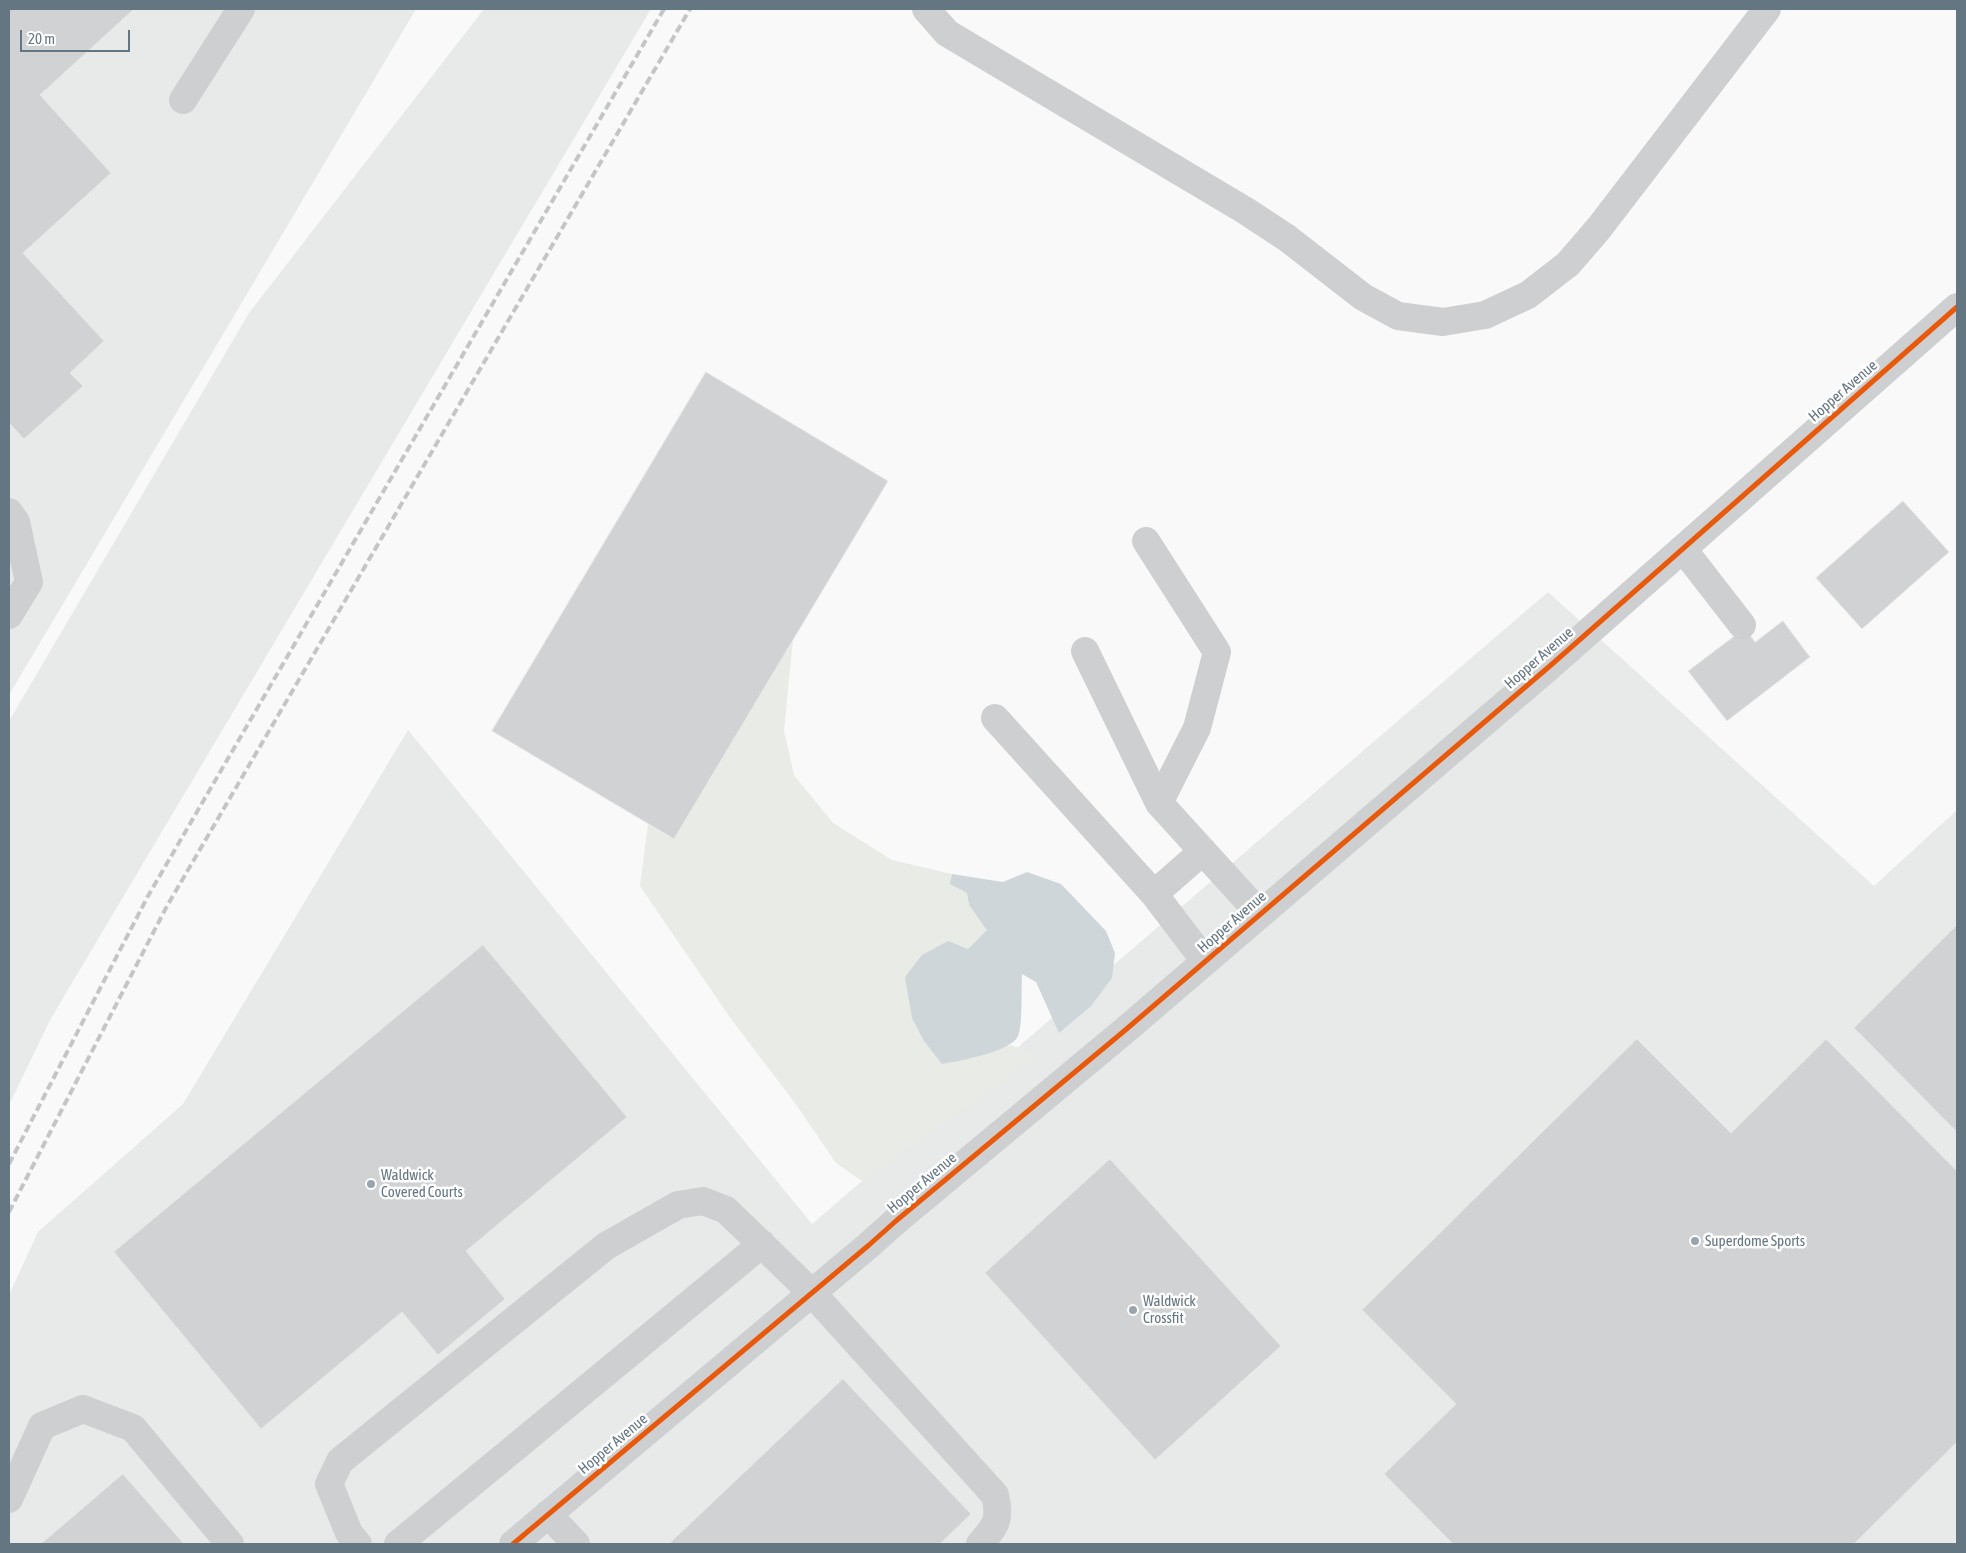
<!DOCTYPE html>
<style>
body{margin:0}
#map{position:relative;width:1966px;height:1553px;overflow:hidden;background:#f9f9f9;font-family:"Asap Condensed",sans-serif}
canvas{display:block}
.frame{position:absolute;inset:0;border:10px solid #657683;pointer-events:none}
.scale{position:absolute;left:20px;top:30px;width:110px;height:22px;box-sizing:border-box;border:2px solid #657683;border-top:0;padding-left:6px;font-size:15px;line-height:18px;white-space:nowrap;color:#657683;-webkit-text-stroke:4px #fff;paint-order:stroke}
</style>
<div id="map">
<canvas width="1966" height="1553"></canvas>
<div class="frame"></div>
<div class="scale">20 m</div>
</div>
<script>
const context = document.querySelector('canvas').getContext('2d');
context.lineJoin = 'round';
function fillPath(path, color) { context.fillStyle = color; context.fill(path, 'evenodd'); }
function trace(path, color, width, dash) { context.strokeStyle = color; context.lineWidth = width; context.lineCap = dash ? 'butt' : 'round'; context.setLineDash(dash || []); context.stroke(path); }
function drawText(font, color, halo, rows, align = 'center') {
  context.font = font + ' "Asap Condensed",sans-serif'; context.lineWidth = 5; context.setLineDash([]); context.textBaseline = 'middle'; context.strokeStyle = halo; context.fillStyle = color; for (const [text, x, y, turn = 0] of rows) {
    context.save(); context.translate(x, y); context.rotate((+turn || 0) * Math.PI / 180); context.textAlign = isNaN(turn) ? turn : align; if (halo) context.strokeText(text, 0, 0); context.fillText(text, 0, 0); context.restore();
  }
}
const built = new Path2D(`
 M 9,9 L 416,9 L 9,695 Z
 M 484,9 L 651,9 L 50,1020 L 9,1105 L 9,721 L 249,313 Z
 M 1548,592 L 1874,886 L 1957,810 L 1957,1544 L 9,1544 L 9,1295 L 38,1232 L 183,1104 L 408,730 L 812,1224 Z`);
const green = new Path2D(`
 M 793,639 L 784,731 L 794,775 L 833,823 L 892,860 L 952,874 L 951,884 L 967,893 L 969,905 L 988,930 L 968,949 L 970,1059 L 1011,1045 L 1038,1056 L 862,1181 L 836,1163 L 795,1103 L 731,1019 L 640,886 L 648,824 L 674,839 Z`);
const water = new Path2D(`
 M 1027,872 L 1061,884 L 1106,931 L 1115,953 L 1112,978 L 1091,1006 L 1059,1033 L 1036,982 L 1022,974 C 1021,988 1023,1025 1018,1036 C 1011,1052 959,1061 942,1064 L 924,1041 L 912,1018 L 905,977 L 922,955 L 948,941 L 968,949 L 987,930 L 969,905 L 967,893 L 950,884 L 952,874 L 1003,882 Z`);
const building = new Path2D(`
 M 9,9 L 134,9 L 40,95 L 111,173 L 23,253 L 104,341 L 70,373 L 83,386 L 24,439 L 9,423 Z
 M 706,372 L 888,481 L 674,839 L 492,731 Z
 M 1903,501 L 1949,552 L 1862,629 L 1816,578 Z
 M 1783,621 L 1810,657 L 1727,721 L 1688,671 L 1745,628 L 1755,642 Z
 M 1957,925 L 1957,1132 L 1854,1028 Z
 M 483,945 L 627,1117 L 466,1251 L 505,1299 L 438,1355 L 402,1312 L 261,1429 L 114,1252 Z
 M 1637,1039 L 1731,1133 L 1826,1039 L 1957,1171 L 1957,1442 L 1854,1544 L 1453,1544 L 1384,1474 L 1456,1404 L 1362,1310 Z
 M 1110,1159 L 1281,1346 L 1155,1460 L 985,1273 Z
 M 843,1379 L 971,1514 L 940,1544 L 669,1544 Z
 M 123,1474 L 184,1544 L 41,1544 Z`);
const minor = new Path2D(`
 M 926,9 L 947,33 L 1246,211 L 1287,238 L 1363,297 L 1398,316 L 1443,322 L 1485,315 L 1528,295 L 1568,264 L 1599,228 L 1767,9
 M 183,100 L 241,9
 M 9,512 L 16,522 L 29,582 L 9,615
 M 1146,541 L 1217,652 L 1197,728 L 1159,803
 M 1683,549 L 1742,625
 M 1085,651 L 1159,803 L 1260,914
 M 995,718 L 1154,894 L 1205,961
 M 1154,894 L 1203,851
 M 9,1499 L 42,1426 L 83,1409 L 133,1428 L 230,1544
 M 548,1514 L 576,1544
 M 358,1544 L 349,1533 L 329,1484 L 340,1461 L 606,1246 L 678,1205 L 703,1201 L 726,1210 L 812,1293 L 995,1495 C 1001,1519 996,1526 980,1544
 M 398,1544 L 762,1244
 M 513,1544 L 869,1245 L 897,1220 L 1123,1032 L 1551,665 L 1957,307`);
const rail = new Path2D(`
 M 9,1164 L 148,896 L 664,9
 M 9,1212 L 167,906 L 690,9`);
const cycleway = new Path2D(`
 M 513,1544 L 869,1245 L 897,1220 L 1123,1032 L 1551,665 L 1957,307`);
const markers = [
 [371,1184,5,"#99a4ac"],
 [1695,1241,5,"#99a4ac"],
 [1133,1310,5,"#99a4ac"]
];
const streetNames = [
 ["Hopper Avenue",1843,391,-41],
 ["Hopper Avenue",1539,658,-41],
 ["Hopper Avenue",1232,922,-41],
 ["Hopper Avenue",922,1183,-40],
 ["Hopper Avenue",613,1444,-40]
];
const poiNames = [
 ["Waldwick",381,1175],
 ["Covered Courts",381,1192],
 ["Superdome Sports",1705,1241],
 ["Waldwick",1143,1301],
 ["Crossfit",1143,1318]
];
fillPath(built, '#e8e9e9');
fillPath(green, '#e8ebe6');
fillPath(water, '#ced6d9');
fillPath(building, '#d0d2d3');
trace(building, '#e8e8e8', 1);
trace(minor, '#cecfd0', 28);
trace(rail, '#c3c5c6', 4, [8, 4]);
trace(cycleway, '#e8590c', 5);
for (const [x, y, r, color] of markers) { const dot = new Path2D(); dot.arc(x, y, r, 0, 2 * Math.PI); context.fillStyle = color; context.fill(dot); trace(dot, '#fff', 2); }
drawText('15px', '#657683', '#fff', streetNames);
drawText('15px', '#657683', '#fff', poiNames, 'left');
</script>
